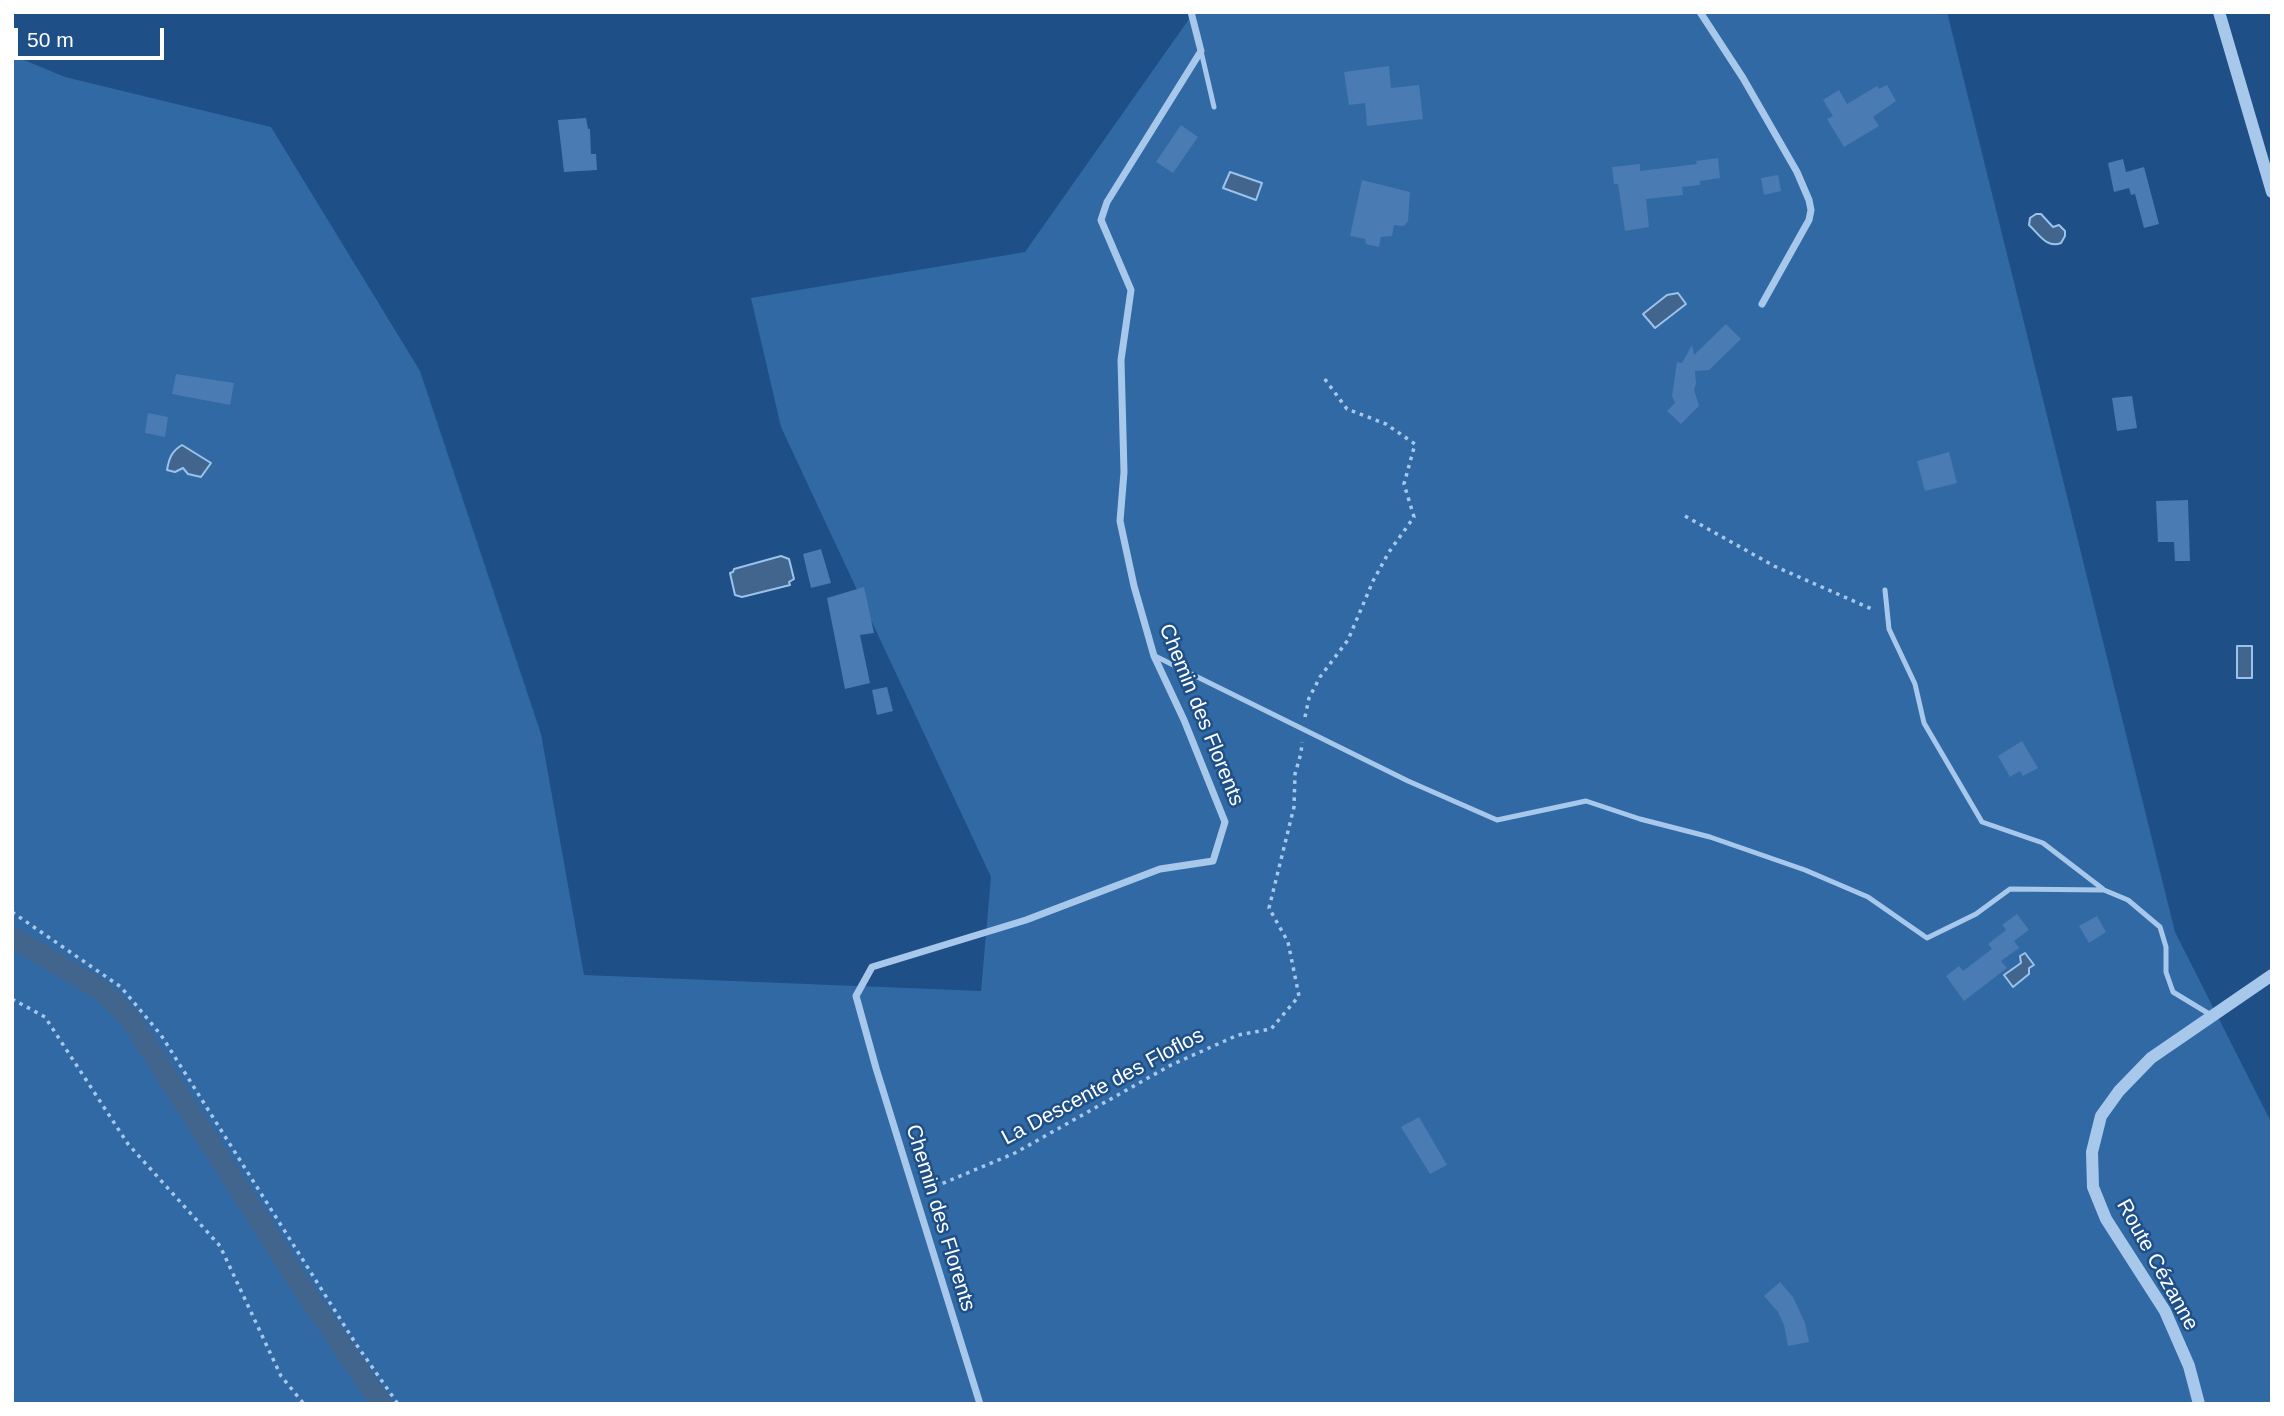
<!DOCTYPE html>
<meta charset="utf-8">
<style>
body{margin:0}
#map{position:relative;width:2284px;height:1416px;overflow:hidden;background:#1e4f87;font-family:Helvetica,sans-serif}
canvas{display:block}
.frame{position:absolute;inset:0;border:14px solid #fff;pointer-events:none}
.scale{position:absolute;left:14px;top:28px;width:150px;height:32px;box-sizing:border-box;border:4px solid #fff;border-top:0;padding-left:9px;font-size:21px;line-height:24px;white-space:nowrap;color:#fff;-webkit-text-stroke:5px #1e4f87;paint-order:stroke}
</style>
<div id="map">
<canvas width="2284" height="1416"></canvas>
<div class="frame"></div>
<div class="scale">50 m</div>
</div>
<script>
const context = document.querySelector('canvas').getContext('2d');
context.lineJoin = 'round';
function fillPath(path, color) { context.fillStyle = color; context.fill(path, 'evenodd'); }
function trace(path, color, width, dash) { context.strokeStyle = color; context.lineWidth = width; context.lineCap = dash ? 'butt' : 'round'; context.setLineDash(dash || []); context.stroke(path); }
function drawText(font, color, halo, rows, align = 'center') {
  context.font = font + ' Helvetica,sans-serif'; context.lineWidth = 5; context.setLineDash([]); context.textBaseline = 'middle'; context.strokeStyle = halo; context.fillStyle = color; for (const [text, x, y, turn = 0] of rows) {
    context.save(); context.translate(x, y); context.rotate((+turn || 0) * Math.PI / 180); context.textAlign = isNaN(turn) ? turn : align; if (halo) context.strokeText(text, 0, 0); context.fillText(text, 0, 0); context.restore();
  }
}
const green = new Path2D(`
 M 1194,12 L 1947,12 L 2175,932 L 2272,1124 L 2272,1404 L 12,1404 L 12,55 L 65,77 L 271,127 L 420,371 L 541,734 L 584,975 L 981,991 L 991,877 L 781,427 L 751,298 L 1025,252 Z`);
const water = new Path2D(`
 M 1230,172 L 1262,183 L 1256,200 L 1223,188 Z
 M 2036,214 L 2041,214 L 2053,227 L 2059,225 L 2065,231 L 2065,236 L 2061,243 C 2047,249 2039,234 2029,225 L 2030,218 Z
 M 1678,293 L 1686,304 L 1655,328 L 1643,314 L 1667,295 Z
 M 182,445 L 211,463 L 201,477 L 188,474 L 183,468 L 175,472 L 167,470 C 169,458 172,451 182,445 Z
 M 781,556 L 789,559 L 794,579 L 789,582 L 790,585 L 742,597 L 735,595 L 730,573 L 733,572 L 734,569 Z
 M 2237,646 L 2252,646 L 2252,678 L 2237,678 Z
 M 2025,953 L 2034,965 L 2029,968 L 2029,974 L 2013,987 L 2004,975 L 2021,963 L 2020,956 Z`);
const canal = new Path2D(`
 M 12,937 L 101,990 L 130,1018 L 306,1293 L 382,1404`);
const building = new Path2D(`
 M 1389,66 L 1391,88 L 1419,85 L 1423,119 L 1367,126 L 1365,103 L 1349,105 L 1344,72 Z
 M 1887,85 L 1896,101 L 1873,117 L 1879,126 L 1844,147 L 1827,119 L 1833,116 L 1823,100 L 1839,90 L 1847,104 L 1877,86 L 1879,89 Z
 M 586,118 L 588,129 L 590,129 L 591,154 L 596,154 L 597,170 L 564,172 L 558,120 Z
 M 1181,125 L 1198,137 L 1173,173 L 1156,162 Z
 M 1718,158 L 1720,178 L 1700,181 L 1700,185 L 1682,187 L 1683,195 L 1646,199 L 1649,227 L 1625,231 L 1618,184 L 1614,184 L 1612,167 L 1640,164 L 1640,171 L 1697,164 L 1696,161 Z
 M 2123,159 L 2126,172 L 2144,167 L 2159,224 L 2144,228 L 2135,194 L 2131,195 L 2129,188 L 2114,192 L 2108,163 Z
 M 1778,175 L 1781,191 L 1764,195 L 1761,178 Z
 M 1362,180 L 1410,192 L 1408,221 L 1404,226 L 1394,225 L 1392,236 L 1381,237 L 1379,247 L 1366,244 L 1365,239 L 1350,236 Z
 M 1726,324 L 1741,339 L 1709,370 L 1695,371 L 1696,384 L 1694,390 L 1699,406 L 1681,424 L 1667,411 L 1675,403 L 1672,396 L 1677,362 L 1682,363 L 1692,345 L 1694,355 Z
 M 176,374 L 234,383 L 230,405 L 172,394 Z
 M 2132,396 L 2137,428 L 2117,431 L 2112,398 Z
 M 148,413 L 168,417 L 165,437 L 145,433 Z
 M 1949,452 L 1957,483 L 1925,491 L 1917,461 Z
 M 2188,500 L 2190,561 L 2175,561 L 2174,542 L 2158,542 L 2156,501 Z
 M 821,549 L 831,583 L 811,588 L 803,554 Z
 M 864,587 L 874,633 L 860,635 L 870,683 L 845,689 L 827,598 Z
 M 887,687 L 893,711 L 877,715 L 872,690 Z
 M 2022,741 L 2038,768 L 2023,776 L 2020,771 L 2010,777 L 1998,756 Z
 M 2017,914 L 2029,930 L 2014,941 L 2019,948 L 2001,961 L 2007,968 L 1964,1001 L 1946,976 L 1959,966 L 1963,971 L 1992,949 L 1988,944 L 2006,930 L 2002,925 Z
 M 2097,916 L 2106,932 L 2089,943 L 2079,926 Z
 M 1419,1117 L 1447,1165 L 1430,1174 L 1401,1127 Z
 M 1780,1282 L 1793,1297 L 1805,1323 L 1809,1342 L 1788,1346 L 1784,1325 L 1778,1312 L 1764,1296 Z`);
const path = new Path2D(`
 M 1685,516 L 1774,566 L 1874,610
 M 1305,717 L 1309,698 L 1320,677 L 1348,640 L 1373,581 L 1389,552 L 1414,517 L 1404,484 L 1415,444 L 1386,424 L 1347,409 L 1324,378
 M 12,912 L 121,987 L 161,1035 L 356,1344 L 398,1404
 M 12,999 L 45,1017 L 128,1144 L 220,1246 L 281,1376 L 304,1404
 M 927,1190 L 1015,1153 L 1171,1065 L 1238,1035 L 1271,1029 L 1299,996 L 1288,942 L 1269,908 L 1294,807 L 1295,774 L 1301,753 L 1302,742`);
const service = new Path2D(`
 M 1201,51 L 1214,107
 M 1885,590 L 1889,629 L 1915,684 L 1924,723 L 1982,822 L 2043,843 L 2103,889
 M 1155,656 L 1408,781 L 1497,820 L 1586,801 L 1640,819 L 1710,837 L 1805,870 L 1868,897 L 1927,938 L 1976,914 L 2010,889 L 2104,890 L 2128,900 L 2160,927 L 2166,947 L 2166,972 L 2173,992 L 2211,1015`);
const minor = new Path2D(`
 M 1700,12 L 1743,78 L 1797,172 L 1809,200 L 1811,210 L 1809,220 L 1762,304
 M 980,1404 L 876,1068 L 856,996 L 872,967 L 1026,920 L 1160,869 L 1213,861 L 1225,822 L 1184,720 L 1154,656 L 1134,586 L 1120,521 L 1124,472 L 1121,360 L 1131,290 L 1101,220 L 1107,202 L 1201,51 L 1191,12`);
const tertiary = new Path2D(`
 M 2219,12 L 2272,192
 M 2199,1404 L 2189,1366 L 2165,1311 L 2106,1219 L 2093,1187 L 2092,1152 L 2101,1116 L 2119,1091 L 2151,1058 L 2272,975`);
const streetNames = [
 ["Chemin des Florents",1201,715,68],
 ["La Descente des Floflos",1103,1087,-28],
 ["Chemin des Florents",940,1218,73],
 ["Route Cézanne",2157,1265,61]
];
fillPath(green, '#3169a5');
fillPath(water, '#41658d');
trace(water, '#9ac3ec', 2);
trace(canal, '#41658d', 21);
fillPath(building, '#4a7bb2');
trace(path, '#a7c8eb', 3.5, [3.5, 5]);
trace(service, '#a7c8eb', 5);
trace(minor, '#a7c8eb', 7);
trace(tertiary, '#a7c8eb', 12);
drawText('21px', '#fff', '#1e4f87', streetNames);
</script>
